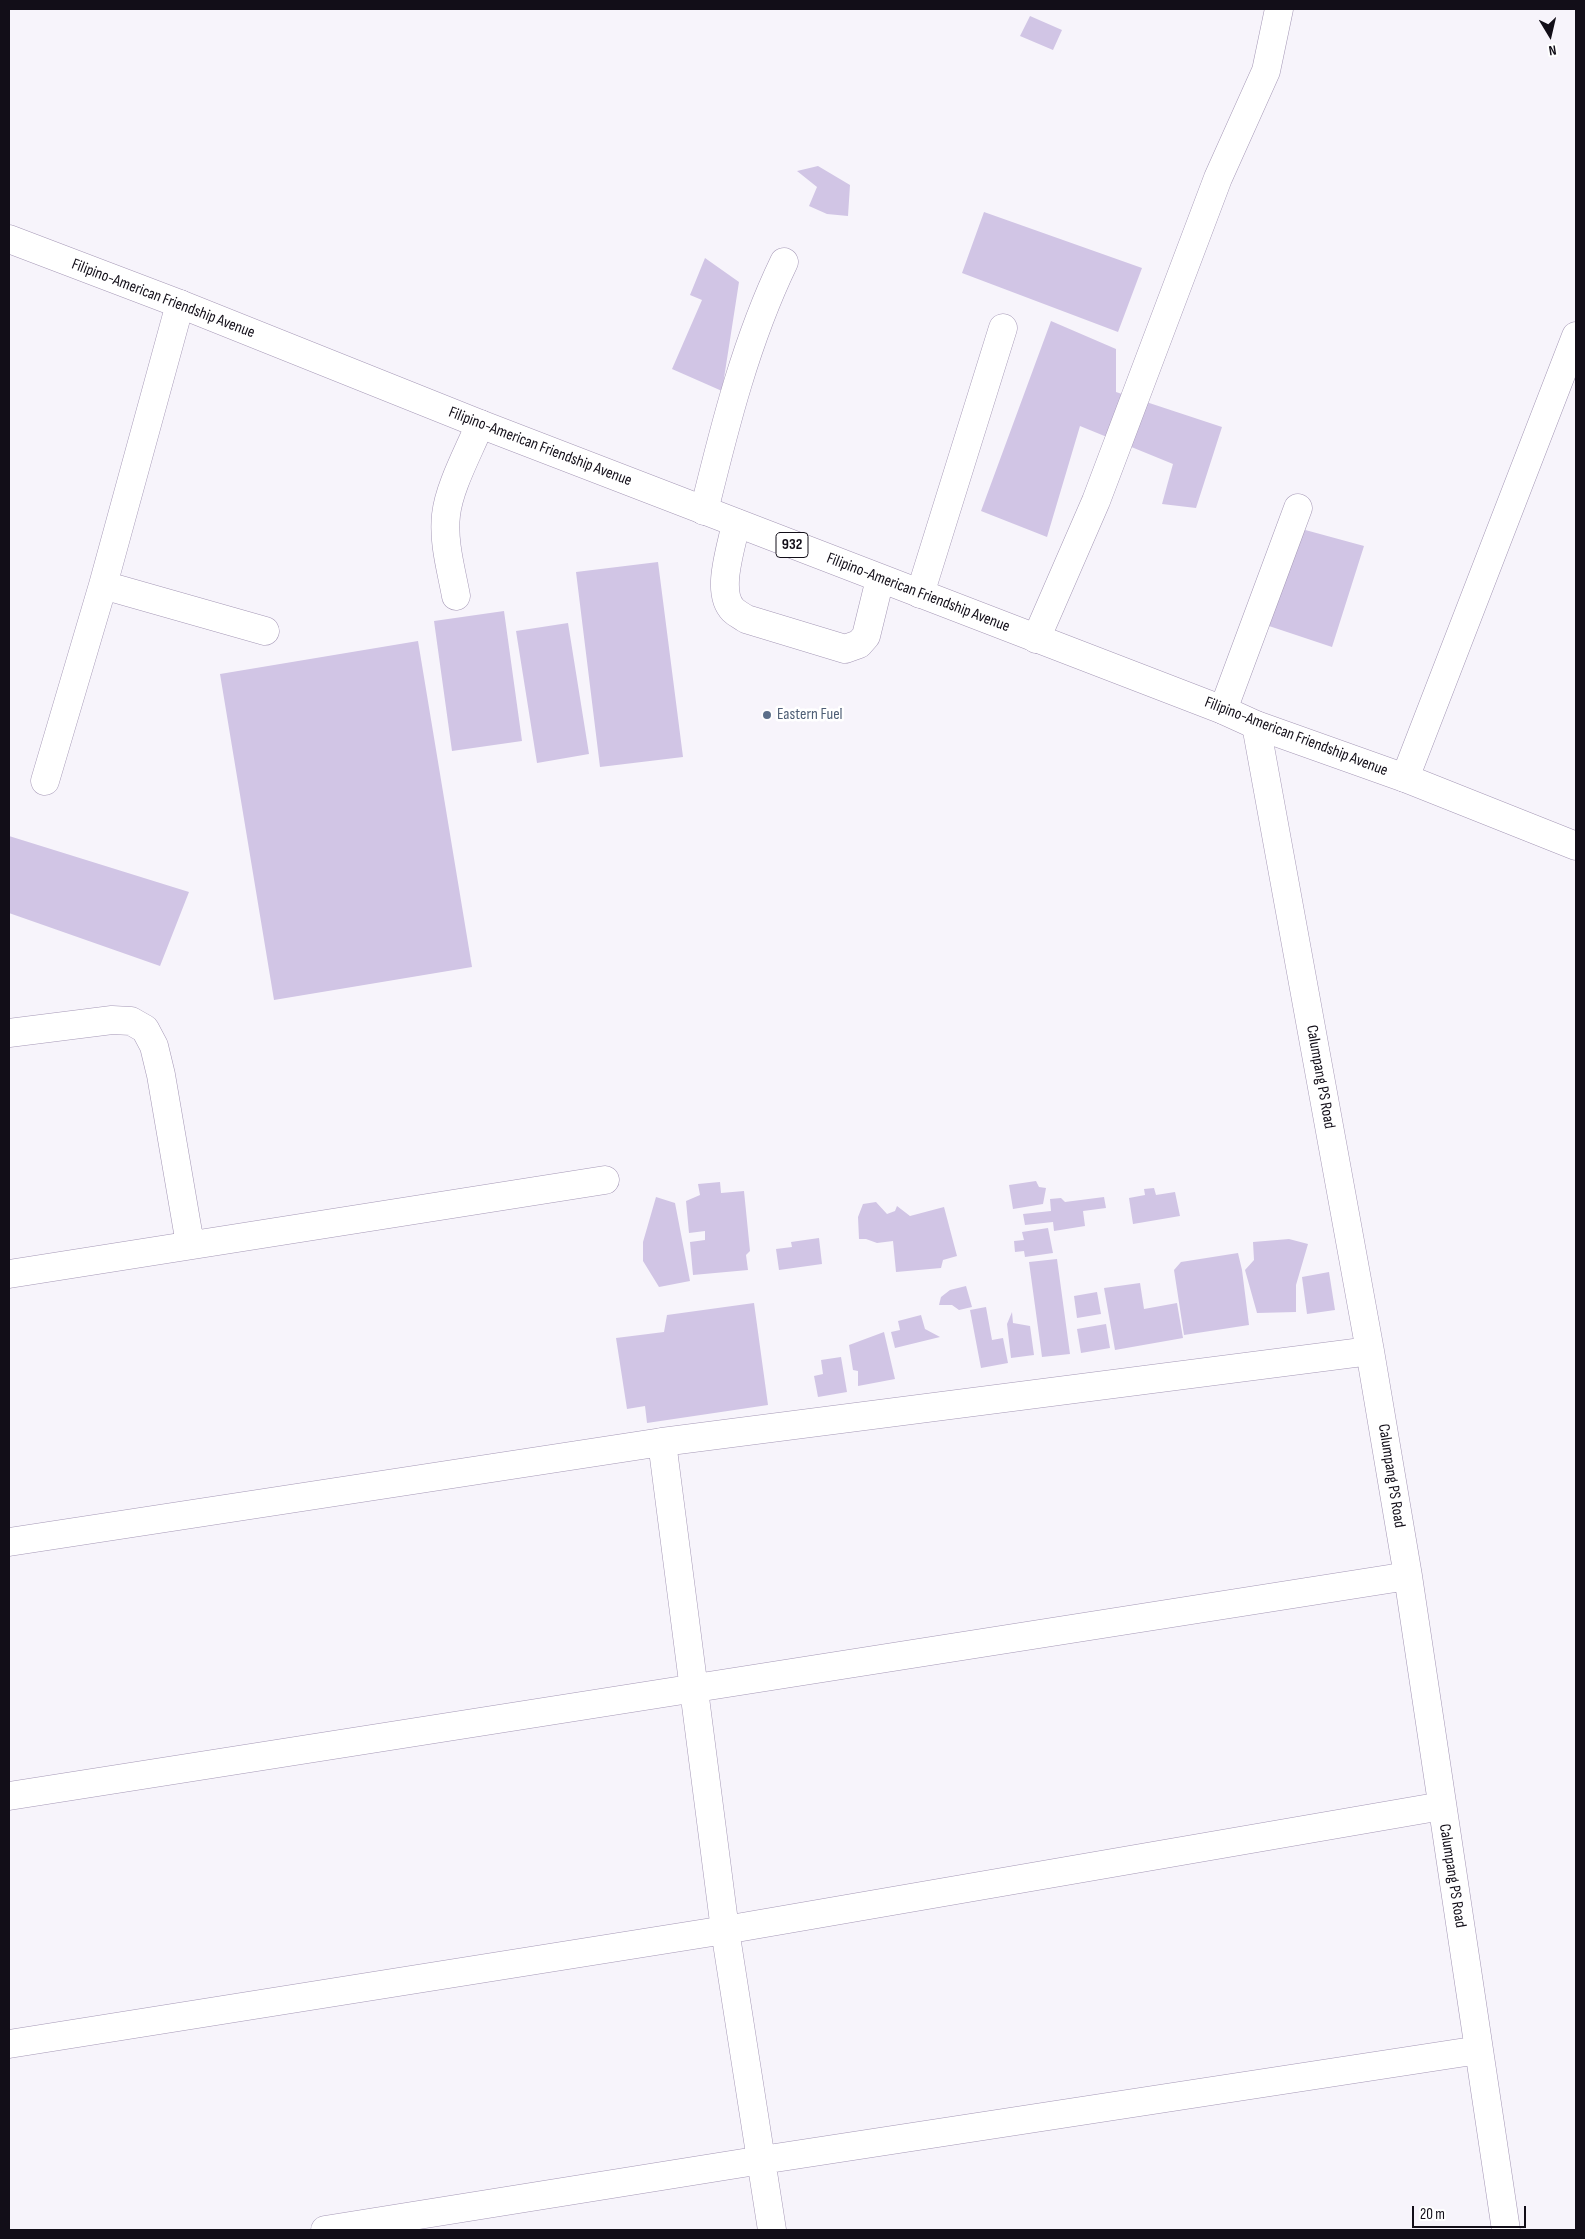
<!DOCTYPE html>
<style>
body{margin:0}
#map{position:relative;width:1585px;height:2239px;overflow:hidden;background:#f7f4fb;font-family:"Sofia Sans Condensed",sans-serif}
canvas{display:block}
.frame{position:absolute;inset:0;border:10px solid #120e18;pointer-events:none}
.north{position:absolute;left:1525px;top:10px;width:50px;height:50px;-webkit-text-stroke:4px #fff;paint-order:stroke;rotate:171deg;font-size:14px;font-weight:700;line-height:20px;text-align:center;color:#120e18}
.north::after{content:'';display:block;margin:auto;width:18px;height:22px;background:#120e18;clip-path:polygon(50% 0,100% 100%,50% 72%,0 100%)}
.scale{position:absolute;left:1412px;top:2206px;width:114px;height:22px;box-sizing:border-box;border:2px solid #120e18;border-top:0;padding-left:6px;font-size:15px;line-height:18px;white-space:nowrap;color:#120e18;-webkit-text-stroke:4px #fff;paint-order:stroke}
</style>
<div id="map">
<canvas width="1585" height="2239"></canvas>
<div class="frame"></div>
<div class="north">N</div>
<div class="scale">20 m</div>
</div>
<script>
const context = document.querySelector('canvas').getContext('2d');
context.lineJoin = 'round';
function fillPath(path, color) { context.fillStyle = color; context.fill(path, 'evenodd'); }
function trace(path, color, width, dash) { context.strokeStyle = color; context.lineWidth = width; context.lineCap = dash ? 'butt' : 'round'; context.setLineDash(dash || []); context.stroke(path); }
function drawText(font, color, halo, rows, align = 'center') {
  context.font = font + ' "Sofia Sans Condensed",sans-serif'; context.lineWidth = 5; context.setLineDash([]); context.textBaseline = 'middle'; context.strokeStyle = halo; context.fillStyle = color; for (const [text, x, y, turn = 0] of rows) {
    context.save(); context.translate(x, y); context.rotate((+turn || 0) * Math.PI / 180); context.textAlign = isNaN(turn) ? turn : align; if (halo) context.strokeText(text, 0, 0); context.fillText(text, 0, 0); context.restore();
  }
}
const building = new Path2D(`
 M 1030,16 L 1062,30 L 1053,50 L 1020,36 Z
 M 818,166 L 850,185 L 848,216 L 827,214 L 809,206 L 817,187 L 797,171 Z
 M 984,212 L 1142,268 L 1118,332 L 962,273 Z
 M 705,258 L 739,282 L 722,391 L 672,369 L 702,300 L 690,295 Z
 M 1051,321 L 1116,349 L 1116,392 L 1222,427 L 1196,508 L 1162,504 L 1173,464 L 1080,426 L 1047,537 L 981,511 Z
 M 1298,528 L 1364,546 L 1332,647 L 1263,624 Z
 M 658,562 L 683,757 L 600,767 L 576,572 Z
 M 504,611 L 522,741 L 452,751 L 434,621 Z
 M 568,623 L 589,754 L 537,763 L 516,631 Z
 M 418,641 L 472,967 L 274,1000 L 220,674 Z
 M 9,836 L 189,892 L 160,966 L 9,913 Z
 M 1036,1181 L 1039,1187 L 1046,1188 L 1043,1204 L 1013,1209 L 1009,1185 Z
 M 720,1182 L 721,1193 L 744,1191 L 750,1251 L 746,1255 L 748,1270 L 693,1275 L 690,1242 L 705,1240 L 705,1231 L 689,1233 L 686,1201 L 700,1195 L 698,1184 Z
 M 1154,1188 L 1156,1195 L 1175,1192 L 1180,1216 L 1133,1224 L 1129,1198 L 1145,1195 L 1144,1189 Z
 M 656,1197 L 675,1203 L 690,1281 L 659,1287 L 643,1261 L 643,1242 Z
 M 1104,1197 L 1106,1208 L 1083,1211 L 1085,1226 L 1054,1231 L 1053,1222 L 1025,1225 L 1023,1214 L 1051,1211 L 1050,1199 L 1061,1198 L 1065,1202 Z
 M 876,1202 L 887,1214 L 895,1211 L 897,1206 L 910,1216 L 944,1207 L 957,1256 L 943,1260 L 941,1268 L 896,1272 L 893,1241 L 877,1243 L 866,1239 L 859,1239 L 858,1217 L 863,1204 Z
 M 1048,1228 L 1053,1253 L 1025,1257 L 1024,1251 L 1015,1252 L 1014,1241 L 1024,1240 L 1022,1232 Z
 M 819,1238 L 822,1264 L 779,1270 L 776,1249 L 792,1247 L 791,1242 Z
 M 1289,1239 L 1308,1244 L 1296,1285 L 1296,1312 L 1257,1313 L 1245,1270 L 1254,1260 L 1253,1242 Z
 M 1238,1253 L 1242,1270 L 1249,1325 L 1184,1335 L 1174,1270 L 1181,1262 Z
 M 1057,1259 L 1070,1354 L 1042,1357 L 1029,1262 Z
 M 1329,1272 L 1335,1310 L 1307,1314 L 1302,1277 Z
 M 1140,1283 L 1144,1309 L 1177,1303 L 1183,1338 L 1115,1350 L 1104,1288 Z
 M 966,1286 L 972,1307 L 959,1310 L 952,1305 L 939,1305 L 941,1297 L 950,1290 Z
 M 1097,1292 L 1101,1314 L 1077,1318 L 1074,1296 Z
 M 754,1303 L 768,1405 L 647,1423 L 645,1406 L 627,1409 L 616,1338 L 664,1332 L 667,1315 Z
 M 986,1307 L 992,1340 L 1003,1338 L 1008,1363 L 981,1368 L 970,1310 Z
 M 1012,1312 L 1013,1323 L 1030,1326 L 1034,1355 L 1011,1358 L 1007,1324 Z
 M 921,1315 L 925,1329 L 940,1337 L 895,1348 L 891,1332 L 900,1330 L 898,1321 Z
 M 1106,1324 L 1110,1348 L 1081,1353 L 1077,1329 Z
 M 884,1332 L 895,1379 L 858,1386 L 858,1371 L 853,1370 L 849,1345 Z
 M 841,1357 L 847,1392 L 818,1397 L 814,1376 L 823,1374 L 821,1360 Z`);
const minor = new Path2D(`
 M 704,511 C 725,425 746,341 784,262
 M 736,523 C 732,546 715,592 733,610 C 737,614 742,616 746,619 L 845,649 L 859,644 L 866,636 L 880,579
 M 103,585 L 265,631
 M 920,594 L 1003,328
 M 456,596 C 451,569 443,542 446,515 C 449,487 469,451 480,424
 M 1036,639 L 1096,501 L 1218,178 L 1266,71 L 1279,9
 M 1223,710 L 1298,508
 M 1256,725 L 1370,1351 L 1408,1576 L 1506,2230
 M 1405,778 L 1576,336
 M 45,781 L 103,585 L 180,304
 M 9,1033 L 112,1020 L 131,1021 L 145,1029 L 154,1046 L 161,1075 L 190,1244
 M 9,1274 L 605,1180
 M 662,1442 L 725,1930 L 772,2230
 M 9,1542 L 662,1442 L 1370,1351
 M 9,1796 L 1408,1576
 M 9,2044 L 725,1930 L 1442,1806
 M 325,2230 L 762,2160 L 1479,2050`);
const major = new Path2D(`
 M 9,239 L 180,304 L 480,424 L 1223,710 L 1256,725 L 1405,778 L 1576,846`);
const markers = [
 [767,715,5,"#5c6f8a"]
];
const shields = [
 [792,545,32]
];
const shieldNames = [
 ["932",792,545]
];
const streetNames = [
 ["Filipino-American Friendship Avenue",163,299,21],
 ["Filipino-American Friendship Avenue",540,447,21],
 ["Filipino-American Friendship Avenue",918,593,21],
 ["Filipino-American Friendship Avenue",1296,737,21],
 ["Calumpang PS Road",1320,1077,80],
 ["Calumpang PS Road",1391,1476,81],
 ["Calumpang PS Road",1452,1876,81]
];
const serviceNames = [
 ["Eastern Fuel",777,715]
];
fillPath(building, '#d1c5e5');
trace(minor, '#a598b6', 29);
trace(major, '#a598b6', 29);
trace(minor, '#fff', 28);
trace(major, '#fff', 28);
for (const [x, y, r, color] of markers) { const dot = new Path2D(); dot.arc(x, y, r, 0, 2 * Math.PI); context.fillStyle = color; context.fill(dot); trace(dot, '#fff', 2); }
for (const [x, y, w] of shields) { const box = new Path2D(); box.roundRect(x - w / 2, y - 12.5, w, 25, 4); context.fillStyle = '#fff'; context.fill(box); trace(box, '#120e18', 1); }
drawText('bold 15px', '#120e18', null, shieldNames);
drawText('16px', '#120e18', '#fff', streetNames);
drawText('16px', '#4e5e75', '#fff', serviceNames, 'left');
</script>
